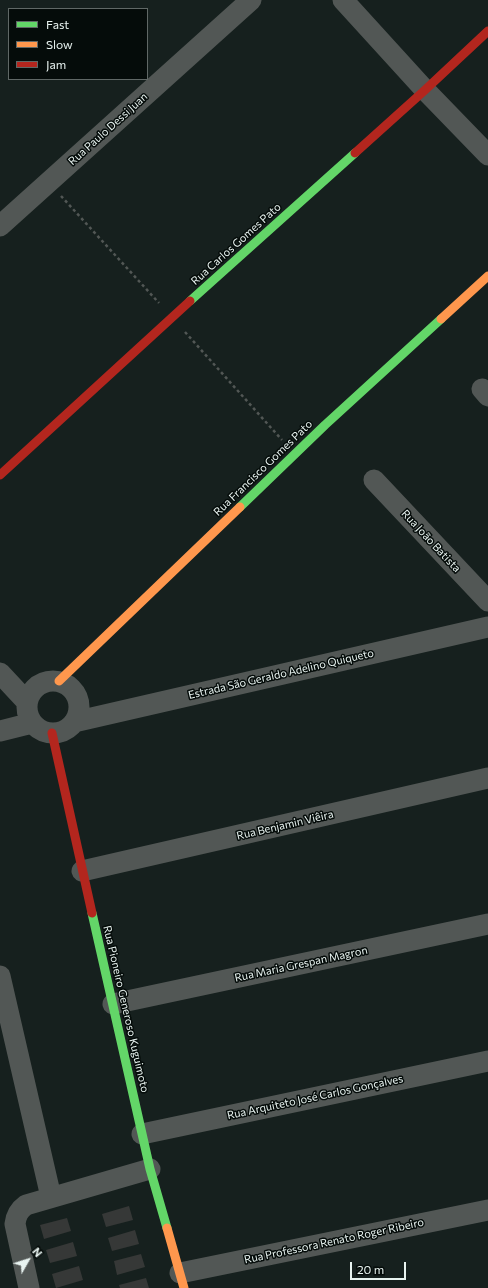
<!DOCTYPE html>
<meta charset="utf-8">
<style>
body{margin:0}
#map{position:relative;width:488px;height:1288px;overflow:hidden;background:#16201e;font-family:Commissioner,sans-serif}
canvas{display:block}
.legend{position:absolute;left:8px;top:8px;width:140px;height:72px;box-sizing:border-box;background:#050c0a;border:1px solid #606866;margin:0;padding:5px 7px;list-style:none;font-size:12px;color:#e8f3f0}
.legend li{display:flex;align-items:center;gap:8px;height:20px}
.legend b{width:20px;border:1px solid #606866}
.north{position:absolute;left:8px;top:1240px;width:40px;height:40px;-webkit-text-stroke:3px #050c0a;paint-order:stroke;rotate:51deg;font-size:11px;font-weight:700;line-height:16px;text-align:center;color:#e8f3f0}
.north::after{content:'';display:block;margin:auto;width:14px;height:18px;background:#e8f3f0;clip-path:polygon(50% 0,100% 100%,50% 72%,0 100%)}
.scale{position:absolute;left:350px;top:1262px;width:56px;height:18px;box-sizing:border-box;border:2px solid #e8f3f0;border-top:0;padding-left:5px;font-size:12px;line-height:14px;white-space:nowrap;color:#e8f3f0;-webkit-text-stroke:3px #050c0a;paint-order:stroke}
</style>
<div id="map">
<canvas width="488" height="1288"></canvas>
<ul class="legend">
<li><b style="height:5px;background:#63d668"></b>Fast</li>
<li><b style="height:5px;background:#ff974d"></b>Slow</li>
<li><b style="height:5px;background:#b3261e"></b>Jam</li>
</ul>
<div class="north">N</div>
<div class="scale">20 m</div>
</div>
<script>
const context = document.querySelector('canvas').getContext('2d');
context.lineJoin = 'round';
function fillPath(path, color) { context.fillStyle = color; context.fill(path, 'evenodd'); }
function trace(path, color, width, dash) { context.strokeStyle = color; context.lineWidth = width; context.lineCap = dash ? 'butt' : 'round'; context.setLineDash(dash || []); context.stroke(path); }
function drawText(font, color, halo, rows, align = 'center') {
  context.font = font + ' Commissioner,sans-serif'; context.lineWidth = 3; context.setLineDash([]); context.textBaseline = 'middle'; context.strokeStyle = halo; context.fillStyle = color; for (const [text, x, y, turn = 0] of rows) {
    context.save(); context.translate(x, y); context.rotate((+turn || 0) * Math.PI / 180); context.textAlign = isNaN(turn) ? turn : align; if (halo) context.strokeText(text, 0, 0); context.fillText(text, 0, 0); context.restore();
  }
}
const building = new Path2D(`
 M 129,1206 L 133,1220 L 106,1227 L 102,1214 Z
 M 67,1218 L 71,1231 L 44,1239 L 40,1225 Z
 M 135,1230 L 139,1244 L 112,1251 L 108,1238 Z
 M 73,1242 L 77,1256 L 50,1263 L 46,1250 Z
 M 141,1254 L 145,1267 L 117,1275 L 114,1261 Z
 M 79,1266 L 83,1280 L 56,1288 L 52,1274 Z
 M 146,1278 L 149,1288 L 120,1288 L 119,1285 Z`);
const path = new Path2D(`
 M 61,196 L 159,303
 M 185,332 L 282,440`);
const street = new Path2D(`
 M 343,0 L 425,90 L 488,155
 M 0,226 L 251,0
 M 482,389 L 488,396
 M 374,480 L 488,601
 M 0,673 L 27,702
 M27 707a26 26 0 1 1 52 0a26 26 0 1 1-52 0Z
 M 74,722 L 488,627
 M 0,731 L 32,723
 M 82,871 L 488,778
 M 0,976 L 51,1197
 M 113,1004 L 488,924
 M 142,1134 L 488,1061
 M 180,1273 L 488,1210
 M 29,1288 L 15,1224 C 16,1215 19,1210 26,1205 L 150,1169`);
const fast = new Path2D(`
 M 190,301 L 355,153
 M 240,507 L 325,425 L 441,319
 M 92,913 L 150,1169 L 167,1228`);
const slow = new Path2D(`
 M 441,319 L 488,276
 M 59,681 L 240,507
 M 167,1228 L 184,1288`);
const jam = new Path2D(`
 M 355,153 L 425,90 L 488,31
 M 0,475 L 190,301
 M 52,733 L 92,913`);
const streetNames = [
 ["Rua Paulo Dessi Juan",108,129,-42],
 ["Rua Carlos Gomes Pato",236,244,-42],
 ["Rua Francisco Gomes Pato",263,468,-44],
 ["Rua João Batista",431,541,47],
 ["Estrada São Geraldo Adelino Quiqueto",281,674,-13],
 ["Rua Benjamin Viêira",285,825,-13],
 ["Rua Maria Grespan Magron",301,964,-12],
 ["Rua Pioneiro Generoso Kuguimoto",126,1009,77],
 ["Rua Arquiteto José Carlos Gonçalves",315,1097,-12],
 ["Rua Professora Renato Roger Ribeiro",334,1241,-12]
];
fillPath(building, '#363837');
trace(path, '#525755', 2.5, [3, 3]);
trace(street, '#525755', 21);
trace(fast, '#63d668', 9);
trace(slow, '#ff974d', 9);
trace(jam, '#b3261e', 9);
drawText('11px', '#e8f3f0', '#050c0a', streetNames);
</script>
